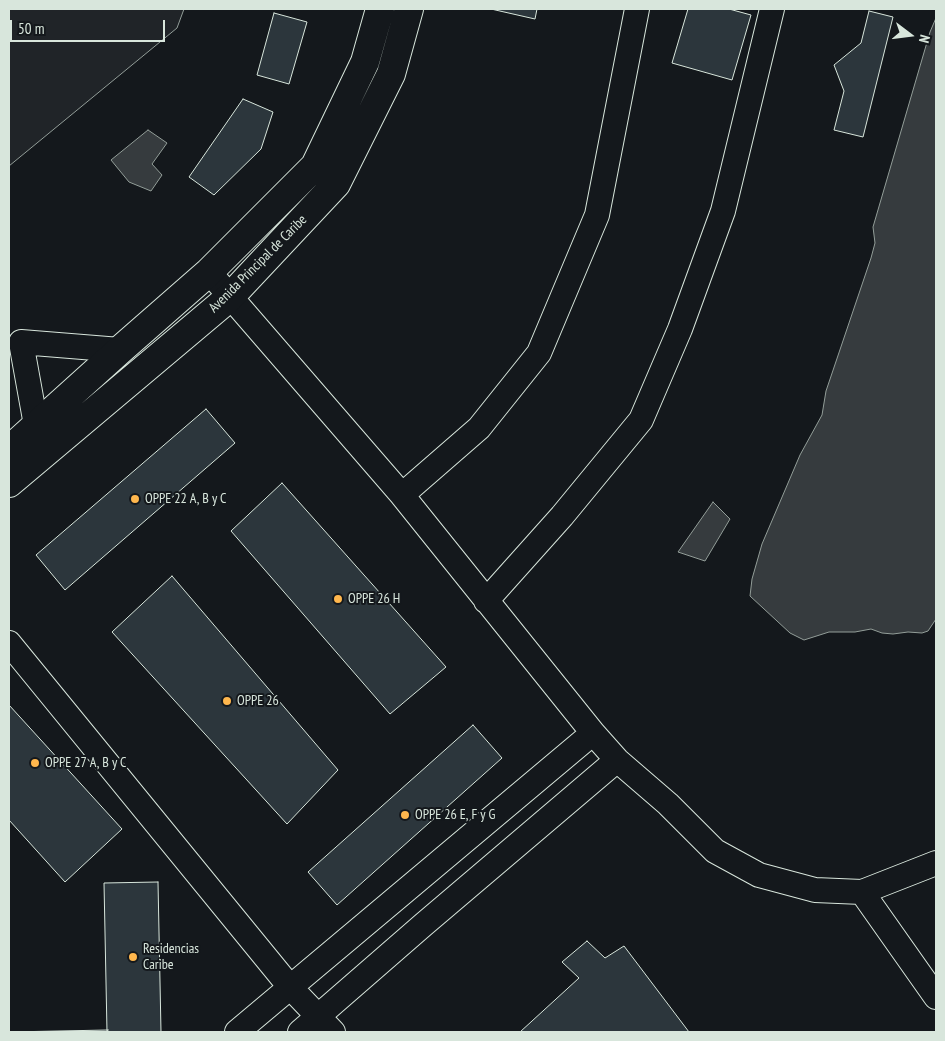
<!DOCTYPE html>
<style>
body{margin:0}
#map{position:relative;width:945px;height:1041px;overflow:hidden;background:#14181c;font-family:"PT Sans Narrow",sans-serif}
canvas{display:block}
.frame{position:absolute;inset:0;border:10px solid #d8e6dc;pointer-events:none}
.north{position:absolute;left:885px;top:10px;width:50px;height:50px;-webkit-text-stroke:4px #14181c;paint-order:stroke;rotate:105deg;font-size:14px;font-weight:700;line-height:20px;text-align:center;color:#d8e6dc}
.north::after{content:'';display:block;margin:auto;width:18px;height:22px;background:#d8e6dc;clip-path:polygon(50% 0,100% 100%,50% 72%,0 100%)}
.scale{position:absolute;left:10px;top:20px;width:155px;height:22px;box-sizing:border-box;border:2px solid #d8e6dc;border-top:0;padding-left:6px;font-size:15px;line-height:18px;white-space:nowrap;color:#d8e6dc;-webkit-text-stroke:4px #14181c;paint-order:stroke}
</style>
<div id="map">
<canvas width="945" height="1041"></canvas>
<div class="frame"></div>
<div class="north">N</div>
<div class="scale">50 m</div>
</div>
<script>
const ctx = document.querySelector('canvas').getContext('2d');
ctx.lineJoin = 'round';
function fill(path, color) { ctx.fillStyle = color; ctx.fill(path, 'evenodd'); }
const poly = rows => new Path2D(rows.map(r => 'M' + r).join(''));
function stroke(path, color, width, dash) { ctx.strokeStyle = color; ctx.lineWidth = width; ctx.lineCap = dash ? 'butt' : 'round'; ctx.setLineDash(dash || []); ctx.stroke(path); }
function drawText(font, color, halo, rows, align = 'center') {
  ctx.font = font + ' "PT Sans Narrow",sans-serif'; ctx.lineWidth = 4; ctx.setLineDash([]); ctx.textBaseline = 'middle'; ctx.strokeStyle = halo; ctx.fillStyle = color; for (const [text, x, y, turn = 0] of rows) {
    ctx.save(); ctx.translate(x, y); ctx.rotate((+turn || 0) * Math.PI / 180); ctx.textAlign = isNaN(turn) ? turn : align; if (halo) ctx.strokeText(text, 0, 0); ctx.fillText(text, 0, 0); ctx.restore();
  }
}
const green = poly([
 [9,9,184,9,177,28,9,166,9,9]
]);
fill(green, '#202428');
stroke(green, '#939e99', 1);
const water = poly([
 [936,18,936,619,928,631,922,633,908,632,893,634,882,633,871,629,855,632,829,632,804,640,790,633,750,596,752,579,762,544,800,455,822,415,826,391,871,258,875,243,873,227,930,32,936,18],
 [148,130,167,143,152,164,162,175,151,191,129,182,111,160,148,130],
 [713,502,730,519,705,561,678,552,713,502]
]);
fill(water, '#363b3e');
stroke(water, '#939e99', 1);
const building = poly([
 [491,9,537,9,535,19,491,9],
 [688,9,729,9,751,15,732,80,672,63,688,9],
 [869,11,893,17,863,137,834,130,844,91,834,65,861,43,869,11],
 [274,13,307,22,289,84,257,75,274,13],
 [243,99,273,112,261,149,214,195,189,177,243,99],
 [206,409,235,443,65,590,36,555,206,409],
 [282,483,446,667,390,714,231,531,282,483],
 [172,576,338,770,287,824,112,632,172,576],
 [9,705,122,829,65,882,9,820,9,705],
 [473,725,502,758,337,905,308,872,473,725],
 [158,882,161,1032,107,1032,104,883,158,882],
 [587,941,605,958,624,946,689,1032,520,1032,579,978,562,962,587,941],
 [108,1030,107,1032,9,1032,108,1030]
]);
fill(building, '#2c363c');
stroke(building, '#d8e6dc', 1);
const minor = poly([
 [209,272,402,495,593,733,617,760,668,804,715,851,759,875,815,890,862,892,936,863],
 [36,425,21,342,120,350],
 [402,495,479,428,539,353,597,215,637,9],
 [486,601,562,516,641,420,680,329,723,211,772,9],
 [9,643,290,987,333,1032],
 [862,892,936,997],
 [237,1032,593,733],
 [300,1032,423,925,617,760]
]);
const major = poly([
 [9,450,120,350,209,272,315,166,365,62,380,9],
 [9,483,230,297,336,184,391,74,409,9]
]);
stroke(minor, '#d8e6dc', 26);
stroke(major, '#d8e6dc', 30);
stroke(minor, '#14181c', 24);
stroke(major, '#14181c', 28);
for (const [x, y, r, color] of [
 [135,499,5,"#ffb74d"],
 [338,599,5,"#ffb74d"],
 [227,701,5,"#ffb74d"],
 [35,763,5,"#ffb74d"],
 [405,815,5,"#ffb74d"],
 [133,957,5,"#ffb74d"]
]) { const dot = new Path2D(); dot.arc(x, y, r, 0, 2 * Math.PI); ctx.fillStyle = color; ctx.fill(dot); stroke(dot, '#14181c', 2); }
drawText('14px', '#d8e6dc', '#14181c', [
 ["Avenida Principal de Caribe",258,264,-45]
]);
drawText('14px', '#d8e6dc', '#14181c', [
 ["OPPE 22 A, B y C",145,499],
 ["OPPE 26 H",348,599],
 ["OPPE 26",237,701],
 ["OPPE 27 A, B y C",45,763],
 ["OPPE 26 E, F y G",415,815],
 ["Residencias",143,949],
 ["Caribe",143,965]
], 'left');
</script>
